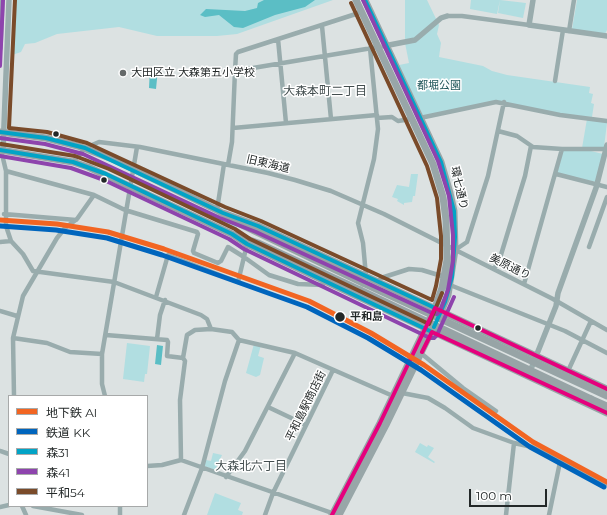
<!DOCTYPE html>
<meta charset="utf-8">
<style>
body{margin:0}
#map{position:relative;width:607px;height:515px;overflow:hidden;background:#dce2e2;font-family:Montserrat,"Noto Sans JP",sans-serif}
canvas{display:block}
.legend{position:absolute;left:8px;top:395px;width:140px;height:112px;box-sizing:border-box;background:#fff;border:1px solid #a7a9a9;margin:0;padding:5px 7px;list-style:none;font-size:12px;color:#232828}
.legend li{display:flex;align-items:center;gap:8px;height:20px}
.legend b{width:20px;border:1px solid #a7a9a9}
.scale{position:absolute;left:469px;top:489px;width:78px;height:18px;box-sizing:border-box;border:2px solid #232828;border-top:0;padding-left:5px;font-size:12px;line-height:14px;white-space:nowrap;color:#232828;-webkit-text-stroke:3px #fff;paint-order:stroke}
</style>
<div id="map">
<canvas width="607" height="515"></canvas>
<ul class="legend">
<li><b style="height:5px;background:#f26522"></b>地下鉄 Al</li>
<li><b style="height:5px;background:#0065bd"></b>鉄道 KK</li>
<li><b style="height:5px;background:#02a3c6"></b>森31</li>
<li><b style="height:5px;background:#8e44ad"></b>森41</li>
<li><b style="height:5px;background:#7a4b2a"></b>平和54</li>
</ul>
<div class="scale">100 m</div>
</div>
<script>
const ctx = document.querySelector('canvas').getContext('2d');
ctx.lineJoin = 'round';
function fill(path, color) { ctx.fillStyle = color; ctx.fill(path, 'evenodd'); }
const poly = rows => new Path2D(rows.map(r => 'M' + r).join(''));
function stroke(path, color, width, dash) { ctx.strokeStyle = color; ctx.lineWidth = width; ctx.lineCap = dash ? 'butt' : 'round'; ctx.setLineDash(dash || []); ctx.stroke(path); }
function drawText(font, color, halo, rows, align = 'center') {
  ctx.font = font + ' Montserrat,"Noto Sans JP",sans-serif'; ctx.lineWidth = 3; ctx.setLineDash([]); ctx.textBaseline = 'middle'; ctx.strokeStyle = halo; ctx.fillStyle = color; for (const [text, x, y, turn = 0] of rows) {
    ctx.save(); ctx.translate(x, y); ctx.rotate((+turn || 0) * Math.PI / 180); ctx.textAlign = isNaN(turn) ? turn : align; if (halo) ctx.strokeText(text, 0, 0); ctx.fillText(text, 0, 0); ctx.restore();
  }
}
fill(poly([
 [14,0,333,0,237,34,217,36,157,36,119,27,57,34,35,43,25,44,21,52,12,55],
 [405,0,427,0,439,25,437,34,441,43,439,57,483,66,492,71,507,75,590,87,589,93,593,94,591,103,594,104,592,117,559,114,504,102,423,116,399,65,409,63,405,43],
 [471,0,500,0,497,14,470,9],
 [500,0,526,3,523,18,498,13],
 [577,0,607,0,607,30,605,34,572,29],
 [587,119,607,123,604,147,582,148],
 [563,151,591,151,603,154,596,182,557,173],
 [411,174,418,174,415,196,413,196,412,202,404,203,404,205,397,201,398,199,392,197,397,185,409,187],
 [146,183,237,226,236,228,145,186],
 [127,343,150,346,147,374,145,374,144,382,123,379],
 [254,344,261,345,258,356,264,358,260,375,256,377,246,373],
 [420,443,427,447,428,445,434,448,428,457,435,462,434,463,415,452],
 [213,453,222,455,215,470,204,466,206,460,211,461],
 [215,493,241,503,238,510,243,512,242,515,207,515]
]), '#b1dee1');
fill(poly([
 [264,0,315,0,305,7,275,15,243,28,234,27,219,15,205,17,200,15,206,9,245,11,257,8,258,3],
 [150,68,158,69,156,89,149,88],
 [157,345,163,346,161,365,155,364]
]), '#5bbec5');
stroke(poly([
 [447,16,462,16,529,25],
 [322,26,331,119],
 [569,31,574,0],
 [278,39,286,123],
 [235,71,236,54,238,52,362,12],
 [555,81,563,30],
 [377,118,392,117,398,121,411,119],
 [420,118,496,102,560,115,607,121],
 [233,128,377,115],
 [498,131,517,136,533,147,562,149],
 [1,150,6,171,6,226,11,241,23,254,33,271,114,282,201,315,207,319,211,329],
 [73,162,85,148,99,142,140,147,268,173,295,180,331,191,384,214,553,299,607,330],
 [228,165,232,142,235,71,378,47],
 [6,171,94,195],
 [556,174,607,187],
 [217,210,224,164],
 [4,214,76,220],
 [0,242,11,241],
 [589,247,607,197],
 [455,250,467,242,488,176,504,102],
 [494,269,500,258,525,176,531,146],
 [366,276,363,243,358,223,374,159,378,129,370,48],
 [378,282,381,278,409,269,422,270,445,277],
 [524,284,562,149,607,149],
 [450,285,565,331,607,353],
 [156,297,168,255,238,282,244,257,269,275,298,284,323,285,325,281],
 [0,311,17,316],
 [106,335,167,340,168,342,167,356,183,358],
 [13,338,47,343,70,352,102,354],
 [157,339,160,315,165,300],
 [422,354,463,388,496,411],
 [568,371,591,321],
 [402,393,428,398,445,408,473,428,514,443,532,447,607,484],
 [14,396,13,338,23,296,57,238,65,228,77,219,94,195,125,210,197,232,198,234,193,251,194,253,218,263,221,261,228,247,244,257,247,244],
 [105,396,102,384,102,354,137,147],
 [268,407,306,425],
 [0,451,9,454],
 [181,460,180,400,185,361,183,358,187,335,195,330,211,329,232,332,239,340,295,353,393,396],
 [147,466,162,465,181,460,335,514],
 [226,477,245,451,295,353],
 [22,506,26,515],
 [33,506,82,515],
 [120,506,120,515],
 [0,507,9,505],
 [184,515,202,468,225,381,239,340],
 [265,515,273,493,333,370],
 [506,515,514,443],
 [549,515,560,462]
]), '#99acad', 4.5);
stroke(poly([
 [533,0,529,25,607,36],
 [384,46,415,40,441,18,447,16],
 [0,48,2,0],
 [3,150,9,0],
 [529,374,556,306,558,293,596,188,607,145]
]), '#99acad', 5.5);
stroke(poly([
 [365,0,441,162,450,193,454,211,455,250,448,295,439,317],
 [332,515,380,423,435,308,442,288,447,260,446,220,443,197,433,164,356,0],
 [339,515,386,425,434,326]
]), '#98a6a8', 7);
stroke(poly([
 [0,132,46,138,78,146,115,160,217,210,240,224,363,283],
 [0,150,73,162,88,167,232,234,258,243,360,290],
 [223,213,258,226,607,389],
 [232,234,247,244,325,281,607,413],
 [591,399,607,406]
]), '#97a4a6', 7);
stroke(poly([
 [363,283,607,396],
 [360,290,591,399]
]), '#97a4a6', 7);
stroke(poly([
 [365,0,441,162,454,211,455,237,452,277,445,302,434,327],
 [0,132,46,138,85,148,223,213,258,226,435,308],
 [0,150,73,162,106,174,232,234,247,244,432,332]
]), '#02a3c6', 4);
stroke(poly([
 [0,66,3,0],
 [0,138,45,144,83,154,220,218,256,232,432,313,437,314,440,311,448,290,453,261,453,235,449,196,438,161,363,0],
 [0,156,71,168,104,180,229,239,244,249,430,338,434,338,437,335,454,297]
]), '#8e44ad', 4);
stroke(poly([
 [15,0,9,128,47,132,87,143,225,207,261,221,432,300,436,286,441,259,441,236,437,198,427,166,351,3],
 [1,144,75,156,109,169,235,229,250,239,429,324,442,293]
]), '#7a4b2a', 4);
stroke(poly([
 [422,352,432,332,607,413],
 [332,515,380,423,435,308,607,389]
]), '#e5007d', 4);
stroke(poly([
 [0,226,56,230,107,238,162,255,307,307,368,338,421,370,530,447,604,487]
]), '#0065bd', 5);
stroke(poly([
 [0,220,57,224,108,232,164,249,309,301,371,333,424,365,533,442,607,482]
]), '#f26522', 5);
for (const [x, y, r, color] of [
 [123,73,4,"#646969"],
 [56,134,3.5,"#232828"],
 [104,180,3.5,"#232828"],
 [340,317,5.5,"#232828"],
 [478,328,3.5,"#232828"]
]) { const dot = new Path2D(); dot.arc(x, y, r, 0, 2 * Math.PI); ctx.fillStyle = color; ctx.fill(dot); stroke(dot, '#fff', 1.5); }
drawText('11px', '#232828', '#fff', [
 ["大田区立 大森第五小学校",131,73]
], 'left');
drawText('11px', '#20565a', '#fff', [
 ["都堀公園",439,86]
]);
drawText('11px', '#232828', '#fff', [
 ["旧東海道",268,164,13],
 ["環七通り",459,188,77],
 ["美原通り",510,267,26],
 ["平和島駅商店街",306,406,-64]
]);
drawText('bold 11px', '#232828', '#fff', [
 ["平和島",350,317]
], 'left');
drawText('12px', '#424d4e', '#fff', [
 ["大森本町二丁目",325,91],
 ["大森北六丁目",251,466]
]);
</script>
